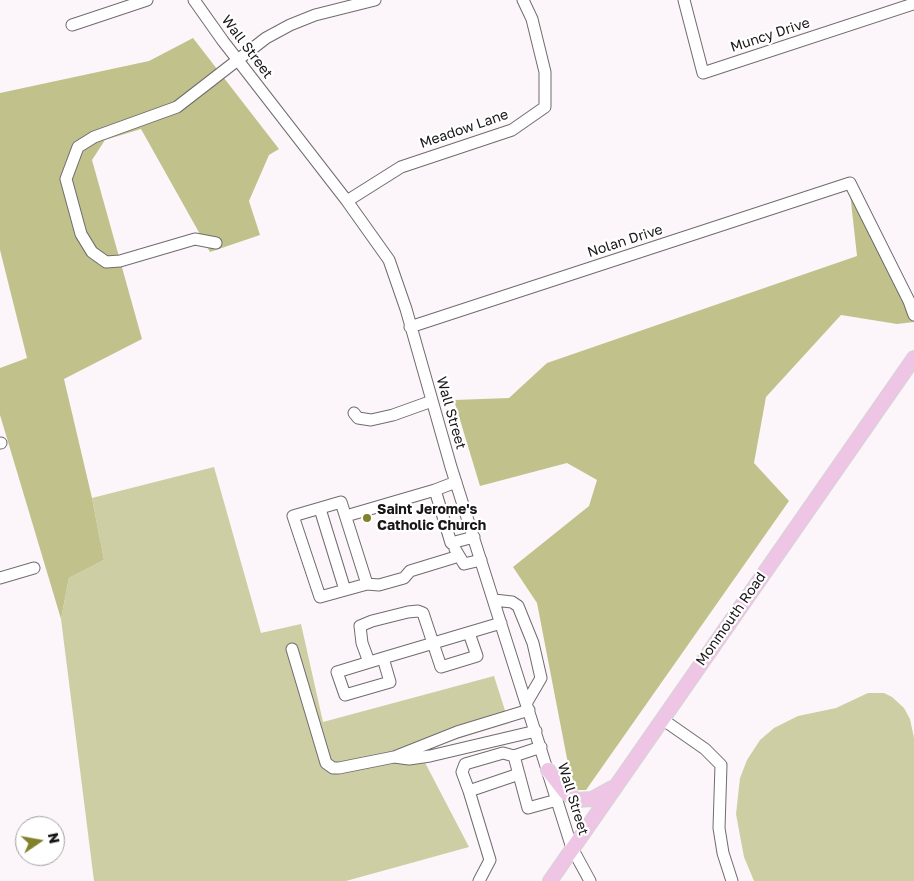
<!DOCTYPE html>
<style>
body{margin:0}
#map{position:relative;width:914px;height:881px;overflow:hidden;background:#fcf6fa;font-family:"Golos Text",sans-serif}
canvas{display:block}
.north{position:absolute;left:15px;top:816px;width:50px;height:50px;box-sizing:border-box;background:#fff;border:1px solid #a3a2a2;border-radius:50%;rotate:78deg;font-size:14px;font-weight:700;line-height:20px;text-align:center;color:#181617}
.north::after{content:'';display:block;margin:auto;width:18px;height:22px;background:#82822b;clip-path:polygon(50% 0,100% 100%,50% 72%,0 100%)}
</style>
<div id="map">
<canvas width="914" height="881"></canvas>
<div class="north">N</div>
</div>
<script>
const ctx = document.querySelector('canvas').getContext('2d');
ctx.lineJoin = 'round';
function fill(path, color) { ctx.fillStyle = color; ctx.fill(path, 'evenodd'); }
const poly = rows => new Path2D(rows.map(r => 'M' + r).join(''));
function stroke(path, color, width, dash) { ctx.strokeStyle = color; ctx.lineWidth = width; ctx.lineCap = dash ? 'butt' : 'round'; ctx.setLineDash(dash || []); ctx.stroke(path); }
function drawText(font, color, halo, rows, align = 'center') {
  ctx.font = font + ' "Golos Text",sans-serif'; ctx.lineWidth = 4.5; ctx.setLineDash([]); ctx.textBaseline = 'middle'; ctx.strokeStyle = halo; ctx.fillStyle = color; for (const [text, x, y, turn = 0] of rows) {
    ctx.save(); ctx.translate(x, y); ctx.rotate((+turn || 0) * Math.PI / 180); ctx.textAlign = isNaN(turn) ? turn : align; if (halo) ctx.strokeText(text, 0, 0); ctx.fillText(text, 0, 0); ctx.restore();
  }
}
fill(poly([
 [214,467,261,633,301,624,323,722,494,676,509,723,419,751,469,847,346,881,94,881,61,619,69,578,104,560,92,498],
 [868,693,884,693,892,697,904,708,910,719,914,738,914,881,754,881,744,857,736,814,740,778,747,760,760,740,774,728,798,716,836,708]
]), '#cdcea3');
fill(poly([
 [193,38,279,149,269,155,249,201,260,235,210,252,141,129,105,140,92,160,142,339,64,379,92,498,104,560,69,578,61,619,0,415,0,368,27,358,0,250,0,93,149,61],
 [849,184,914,312,914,322,897,324,841,315,766,397,754,463,789,501,586,790,577,790,569,769,537,603,513,567,589,506,597,480,567,463,480,486,454,400,509,398,547,363,857,256]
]), '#c1c28b');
const minor = poly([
 [194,0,223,41,347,201,389,260,406,309,451,467,572,848,590,881],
 [684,0,703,73],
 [72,25,147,0],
 [703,73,913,4],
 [347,201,401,167,512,130,545,107,545,72,532,19,523,0],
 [216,243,195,239,120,261,106,262,92,252,81,234,66,179,78,147,94,137,177,107,266,38,290,25,315,15,375,0],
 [410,327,850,183,909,301,914,315],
 [354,413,358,418,371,420,393,415,432,401],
 [0,443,1,443],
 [456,482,435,490,451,543,474,537],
 [320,509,345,590],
 [346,516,435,490],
 [455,549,464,564,481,560],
 [0,578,34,568],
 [367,584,341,502,293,516,320,597,367,584,379,585,404,578,410,571,459,556],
 [494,600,512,602,518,606,533,643,541,678,527,702],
 [292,649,326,763,333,768,339,768,394,757],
 [383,658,390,682,345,695,337,672,383,658,501,623],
 [369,662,362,643,360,626,372,621,408,612,418,611,423,613,441,667,477,656,469,633],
 [529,710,457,732,394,757,409,759,430,756,536,731],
 [662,719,705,749,721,765,719,828,723,853,732,881],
 [541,747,514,756,528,808,557,800],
 [469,791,462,772,465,764,503,753,514,756],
 [479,881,490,860,469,791,519,774]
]);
const major = poly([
 [548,770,566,793,577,800,592,799,612,788],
 [550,881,914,358]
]);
stroke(minor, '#706b6f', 13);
stroke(major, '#d5d5d5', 16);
stroke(minor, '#fff', 11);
stroke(major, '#eec5e5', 14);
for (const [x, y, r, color] of [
 [367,518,5,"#82822b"]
]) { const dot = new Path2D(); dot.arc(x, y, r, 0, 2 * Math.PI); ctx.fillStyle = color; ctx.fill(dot); stroke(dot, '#fff', 2); }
drawText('14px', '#181617', '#fff', [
 ["Muncy Drive",770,35,-18],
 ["Wall Street",247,47,53],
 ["Meadow Lane",464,129,-19],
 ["Nolan Drive",625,241,-18],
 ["Wall Street",451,413,74],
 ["Monmouth Road",731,619,-55],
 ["Wall Street",573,799,73]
]);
drawText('bold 14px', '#181617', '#fff', [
 ["Saint Jerome's",377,510],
 ["Catholic Church",377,526]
], 'left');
</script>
